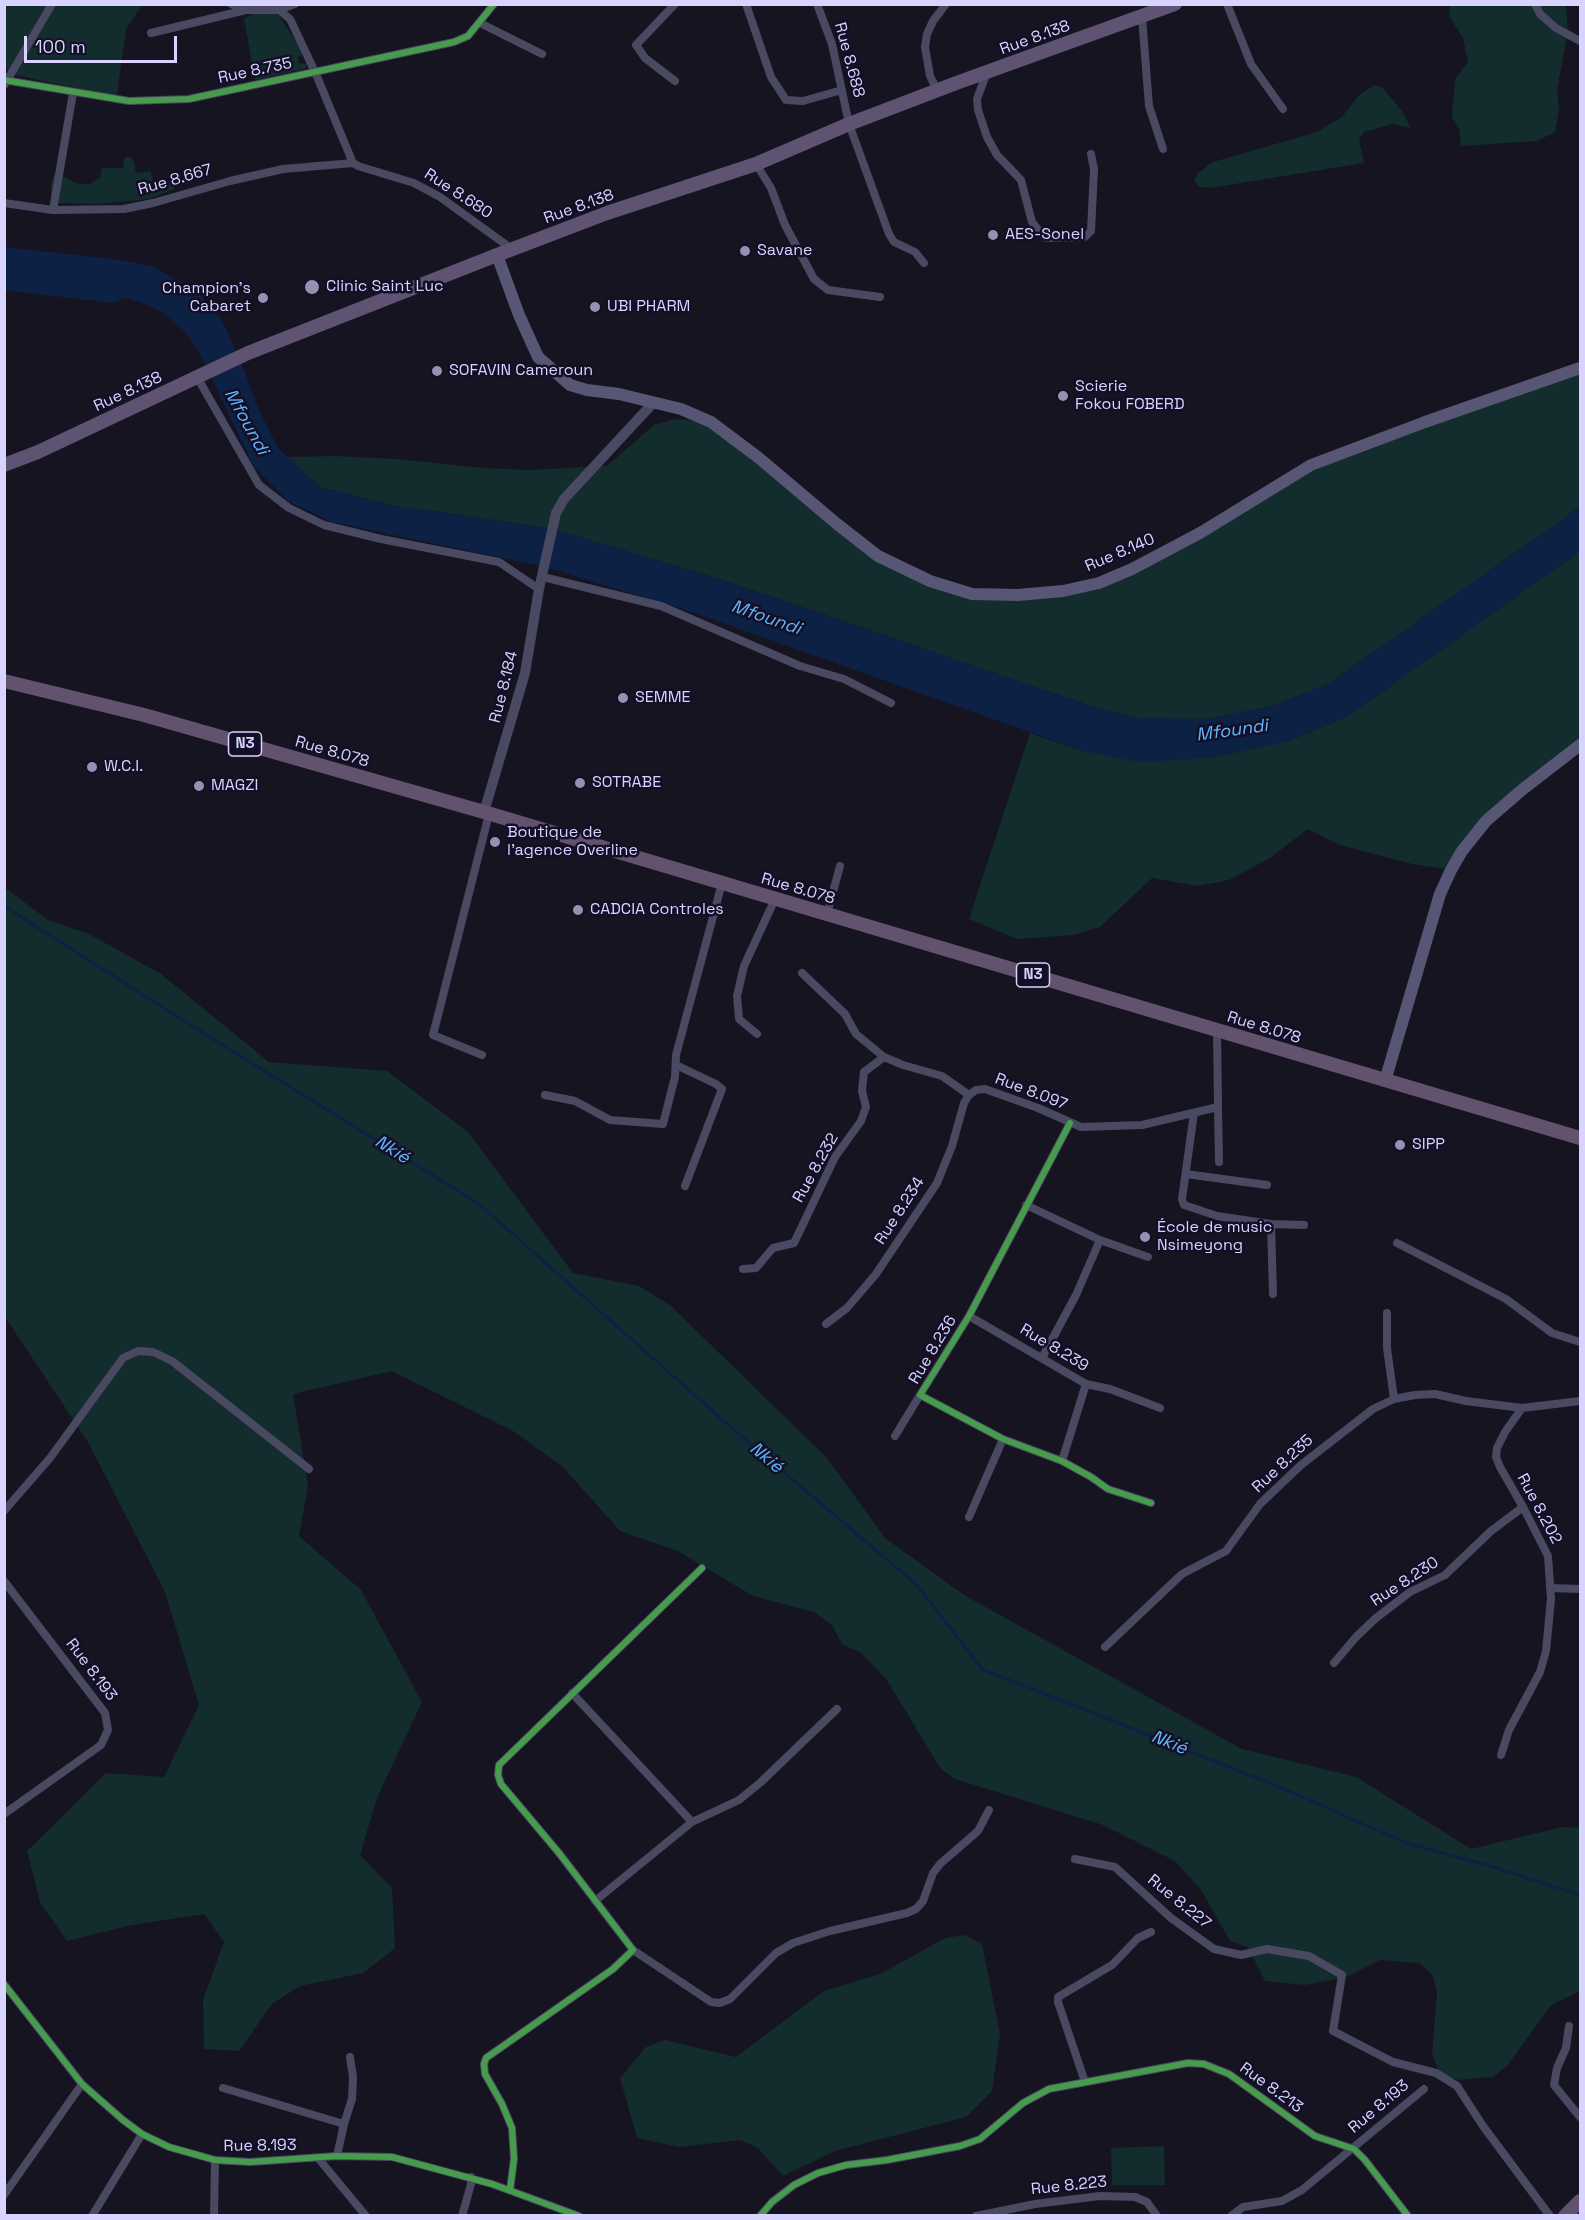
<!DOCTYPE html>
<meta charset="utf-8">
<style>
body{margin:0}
#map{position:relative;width:1585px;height:2220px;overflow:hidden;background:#161421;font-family:"Space Grotesk",sans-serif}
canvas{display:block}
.frame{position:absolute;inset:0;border:6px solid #d9d4ff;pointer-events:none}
.scale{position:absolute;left:24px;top:36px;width:153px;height:27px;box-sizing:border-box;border:3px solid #d9d4ff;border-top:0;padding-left:8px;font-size:18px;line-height:21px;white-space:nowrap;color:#d9d4ff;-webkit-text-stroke:4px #130f26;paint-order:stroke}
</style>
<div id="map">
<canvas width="1585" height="2220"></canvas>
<div class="frame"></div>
<div class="scale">100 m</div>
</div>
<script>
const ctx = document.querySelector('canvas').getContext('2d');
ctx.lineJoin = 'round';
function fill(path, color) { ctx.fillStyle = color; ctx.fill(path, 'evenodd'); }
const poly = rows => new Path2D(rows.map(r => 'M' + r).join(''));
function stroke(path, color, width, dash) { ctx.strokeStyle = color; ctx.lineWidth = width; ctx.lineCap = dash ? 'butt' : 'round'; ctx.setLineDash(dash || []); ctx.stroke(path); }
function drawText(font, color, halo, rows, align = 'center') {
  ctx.font = font + ' "Space Grotesk",sans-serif'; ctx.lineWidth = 5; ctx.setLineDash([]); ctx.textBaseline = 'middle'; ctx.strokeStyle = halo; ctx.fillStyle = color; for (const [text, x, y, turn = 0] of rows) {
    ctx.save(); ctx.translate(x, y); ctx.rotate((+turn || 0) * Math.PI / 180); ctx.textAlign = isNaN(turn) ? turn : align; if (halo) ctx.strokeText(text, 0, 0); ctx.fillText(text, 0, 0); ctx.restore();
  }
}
fill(poly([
 [1560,4,1566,7,1568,30,1557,90,1559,110,1555,132,1537,141,1461,146,1459,129,1452,117,1455,79,1468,62,1463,38,1449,16,1450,5],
 [4,5,142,5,126,29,117,94,114,96,16,75,5,69],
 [255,13,277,14,279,16,302,51,303,54,298,57,299,63,307,64,307,66,304,69,255,80,244,18],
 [1374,85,1383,88,1402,111,1411,128,1392,124,1364,132,1359,140,1364,163,1210,188,1200,187,1194,181,1198,173,1213,162,1317,132,1342,117,1359,95],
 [128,156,133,159,136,173,150,171,155,186,172,182,174,189,150,199,96,204,56,203,51,199,51,184,54,174,57,173,78,184,89,184,100,178,102,168,123,168,124,159],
 [1580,368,1580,507,1328,684,1273,706,1208,719,1138,718,1091,706,723,580,552,529,435,511,408,509,320,487,287,457,335,456,396,459,484,468,530,470,607,466,654,425,676,419,711,422,878,556,972,594,1099,583,1311,465],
 [1580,551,1580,745,1486,821,1451,870,1412,864,1340,845,1308,829,1270,858,1229,880,1197,886,1152,878,1100,927,1073,935,1017,939,969,919,1030,733,1083,751,1285,742,1347,717],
 [4,887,48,920,89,934,161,974,269,1062,387,1071,468,1132,573,1273,639,1286,671,1306,827,1458,885,1538,964,1595,1242,1749,1356,1777,1471,1849,1562,1827,1580,1828,1580,1991,1551,2005,1507,2066,1493,2077,1457,2080,1439,2072,1432,2054,1437,1994,1433,1975,1419,1963,1380,1960,1346,1977,1305,1985,1265,1981,1248,1947,1230,1941,1201,1890,1175,1861,1103,1825,955,1779,940,1768,887,1680,861,1653,842,1644,832,1625,814,1612,753,1596,678,1551,620,1531,563,1467,513,1431,392,1371,293,1394,308,1486,299,1536,361,1590,422,1702,377,1798,360,1855,392,1888,395,1948,363,1973,300,1986,272,2004,239,2051,204,2049,203,2000,224,1942,204,1914,132,1925,67,1941,40,1902,27,1851,106,1773,164,1777,199,1705,165,1592,88,1442,5,1317],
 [964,1935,982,1944,1000,2034,992,2091,966,2117,835,2151,783,2176,758,2148,740,2140,679,2147,637,2138,620,2078,646,2047,665,2040,736,2057,824,1991,880,1974,945,1938],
 [1164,2146,1165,2185,1112,2185,1111,2148]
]), '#132c2d');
fill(poly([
 [5,247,121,260,155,267,200,294,222,321,239,357,259,410,278,448,320,487,408,509,435,511,552,529,723,580,1091,706,1138,718,1208,719,1273,706,1328,684,1580,507,1580,551,1347,717,1285,742,1212,758,1139,762,1083,751,686,610,545,567,332,522,288,501,254,467,200,354,185,332,163,313,146,304,126,298,112,303,5,290]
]), '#0d2144');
stroke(poly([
 [4,906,192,1026,479,1204,734,1430,917,1585,982,1669,1287,1790,1406,1843,1497,1868,1580,1895]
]), '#0d2144', 3);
stroke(poly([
 [231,4,247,10,279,10,290,19,315,72,353,163,358,166,414,183,440,197,512,249],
 [746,4,771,77,786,100,803,101,842,90],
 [817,4,832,44,849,124,889,234,894,242,915,252,924,263],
 [1227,4,1251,64,1283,109],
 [1535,4,1540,14,1556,28,1580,41],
 [279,10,295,4],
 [1142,17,1149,106,1163,149],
 [480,23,542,54],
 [151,33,246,10],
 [987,72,977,99,978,110,987,137,997,155,1021,180,1032,222,1045,238,1085,237,1091,231,1094,169,1091,154],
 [4,80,129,101,189,99,454,42,468,36,494,4],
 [675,81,645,58,636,45,675,4],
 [5,84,52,4],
 [937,90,930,76,925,47,927,34,933,21,946,4],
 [756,164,771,188,785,225,814,279,828,290,880,297],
 [4,203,53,210,124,209,153,203,230,181,283,169,353,163],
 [53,210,73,93],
 [197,377,259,485,289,508,324,525,381,539,499,562,539,589],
 [543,577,661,606,800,666,844,679,891,703],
 [827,914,840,866],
 [802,973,845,1014,856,1034,884,1057,903,1065,942,1076,969,1095,976,1090,985,1089,1038,1108,1081,1127,1142,1125,1218,1107,1217,1031],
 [757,1034,739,1019,737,996,744,966,775,899],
 [482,1055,433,1035,489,814],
 [676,1065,716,1084,722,1089,685,1186],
 [545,1095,575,1101,610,1120,663,1124,675,1077,676,1055,722,883],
 [1218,1107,1219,1162],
 [1194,1113,1182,1199,1184,1205,1217,1216,1271,1224,1304,1225],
 [1070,1123,969,1316,920,1395,1003,1439,1062,1461,1091,1477,1108,1489,1151,1503],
 [1186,1174,1267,1185],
 [1026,1205,1100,1240,1148,1257],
 [1271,1224,1273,1294],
 [1397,1243,1506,1299,1552,1333,1580,1342],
 [743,1269,756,1268,773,1248,794,1243,835,1157,861,1121,866,1107,862,1091,864,1072,884,1057],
 [1387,1313,1387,1348,1394,1399],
 [969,1316,1086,1384,1062,1461],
 [826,1324,847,1308,876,1274,937,1183,952,1146,964,1103,969,1095],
 [1042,1358,1076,1295,1100,1240],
 [1086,1384,1110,1389,1160,1408],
 [895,1436,920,1395],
 [4,1511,50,1458,123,1358,138,1351,153,1352,172,1361,309,1469],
 [969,1517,1003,1439],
 [4,1581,105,1713,108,1730,101,1745,4,1814],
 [1550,1588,1580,1589],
 [1105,1647,1182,1574,1226,1551,1260,1504,1301,1465,1373,1409,1394,1399,1415,1395,1435,1394,1466,1401,1522,1408],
 [1334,1663,1356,1637,1376,1618,1410,1592,1445,1575,1491,1531,1523,1507],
 [572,1693,692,1822],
 [1501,1755,1509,1730,1540,1672,1546,1651,1551,1599,1548,1556,1523,1507,1500,1467,1496,1457,1497,1448,1505,1432,1522,1408,1580,1401],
 [1075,1859,1115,1867,1171,1918,1214,1949,1241,1955,1267,1949,1309,1956,1342,1975,1333,2031,1393,2062,1436,2073,1457,2086,1483,2126,1550,2216],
 [595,1901,692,1822,739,1800,761,1782,837,1709],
 [633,1950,711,2002,720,2003,730,1999,776,1953,793,1943,830,1931,907,1913,916,1909,923,1901,933,1873,940,1864,978,1831,989,1810],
 [4,1984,82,2084,123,2120,142,2134,169,2147,215,2160,250,2162,337,2156,392,2157,492,2184,579,2216],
 [1569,2026,1566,2048,1557,2068,1554,2085,1580,2117],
 [1085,2082,1058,2002,1058,1997,1112,1965,1138,1938,1151,1932],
 [223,2088,344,2124],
 [337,2156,344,2124,352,2099,353,2077,350,2057],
 [318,2158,366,2216],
 [510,2190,514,2159,512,2128,502,2104,485,2074,484,2064,486,2058,613,1969,633,1950,559,1853,501,1784,498,1775,499,1765,702,1568],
 [4,2195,82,2084],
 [92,2216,142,2134],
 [214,2216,215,2160],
 [462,2216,471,2184,471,2177],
 [760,2216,772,2202,794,2185,818,2173,846,2165,887,2160,960,2146,980,2139,1023,2103,1049,2089,1188,2063,1204,2064,1229,2074,1315,2136,1354,2149,1365,2160,1408,2216],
 [976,2216,1035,2204,1100,2196,1135,2197,1147,2202,1157,2216],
 [1231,2216,1243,2207,1282,2201,1302,2190,1424,2089]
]), '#4a4962', 8);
stroke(poly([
 [484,812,525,673,539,589,556,513,564,499,654,402]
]), '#4a4962', 10);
stroke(poly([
 [497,255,519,315,538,357,570,385,587,390,619,394,681,409,711,422,759,458,837,524,878,556,930,581,972,594,1018,595,1063,591,1099,583,1132,569,1200,533,1311,465,1425,422,1580,368],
 [1385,1081,1440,894,1451,870,1462,851,1486,821,1523,789,1580,745]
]), '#575674', 12);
stroke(poly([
 [4,465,38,452,248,353,497,255,607,213,756,164,849,124,959,82,1175,4]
]), '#5e5373', 14);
stroke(poly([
 [4,681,144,715,484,812,1580,1138],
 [1565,2216,1580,2201]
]), '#62526e', 14);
stroke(poly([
 [4,80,129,101,189,99,454,42,468,36,494,4],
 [1070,1123,969,1316,920,1395,1003,1439,1062,1461,1091,1477,1108,1489,1151,1503],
 [4,1984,82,2084,123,2120,142,2134,169,2147,215,2160,250,2162,337,2156,392,2157,492,2184,579,2216],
 [510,2190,514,2159,512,2128,502,2104,485,2074,484,2064,486,2058,613,1969,633,1950,559,1853,501,1784,498,1775,499,1765,702,1568],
 [760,2216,772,2202,794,2185,818,2173,846,2165,887,2160,960,2146,980,2139,1023,2103,1049,2089,1188,2063,1204,2064,1229,2074,1315,2136,1354,2149,1365,2160,1408,2216]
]), '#469c4c', 6);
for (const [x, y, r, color] of [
 [993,235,6,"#9591b1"],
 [745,251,6,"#9591b1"],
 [312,287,8,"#9591b1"],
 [263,298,6,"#9591b1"],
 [595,307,6,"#9591b1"],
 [437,371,6,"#9591b1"],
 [1063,396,6,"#9591b1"],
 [623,698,6,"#9591b1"],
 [92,767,6,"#9591b1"],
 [580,783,6,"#9591b1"],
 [199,786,6,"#9591b1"],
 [495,842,6,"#9591b1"],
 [578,910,6,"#9591b1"],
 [1400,1145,6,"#9591b1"],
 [1145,1237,6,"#9591b1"]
]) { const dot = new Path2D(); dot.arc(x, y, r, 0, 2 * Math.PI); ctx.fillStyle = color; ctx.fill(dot); stroke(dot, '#130f26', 2); }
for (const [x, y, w] of [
 [245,744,33],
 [1033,975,33]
]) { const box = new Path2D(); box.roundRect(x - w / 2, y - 12, w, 24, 4.5); ctx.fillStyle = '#130f26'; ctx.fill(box); stroke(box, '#d9d4ff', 1.5); }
drawText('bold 15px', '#d9d4ff', null, [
 ["N3",245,744],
 ["N3",1033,975]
]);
drawText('16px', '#d9d4ff', '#130f26', [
 ["Rue 8.138",1035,38,-20],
 ["Rue 8.688",849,60,75],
 ["Rue 8.735",255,71,-12],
 ["Rue 8.667",175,180,-16],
 ["Rue 8.680",458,194,33],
 ["Rue 8.138",579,207,-20],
 ["Rue 8.138",128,392,-25],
 ["Rue 8.140",1120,553,-23],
 ["Rue 8.184",504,687,-76],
 ["Rue 8.078",332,752,16],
 ["Rue 8.078",798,889,16],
 ["Rue 8.078",1264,1028,17],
 ["Rue 8.097",1031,1092,21],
 ["Rue 8.232",816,1168,-61],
 ["Rue 8.234",900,1211,-57],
 ["Rue 8.239",1054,1348,31],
 ["Rue 8.236",933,1350,-59],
 ["Rue 8.235",1283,1464,-43],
 ["Rue 8.202",1539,1509,62],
 ["Rue 8.230",1405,1582,-33],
 ["Rue 8.193",91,1670,53],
 ["Rue 8.227",1179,1902,39],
 ["Rue 8.213",1271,2088,36],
 ["Rue 8.193",1379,2107,-40],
 ["Rue 8.193",260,2146,-1],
 ["Rue 8.223",1069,2186,-6]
]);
drawText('16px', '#d9d4ff', '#130f26', [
 ["AES-Sonel",1005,235],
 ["Savane",757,251],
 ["Clinic Saint Luc",326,287],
 ["Champion's",251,289,"right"],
 ["Cabaret",251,307,"right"],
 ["UBI PHARM",607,307],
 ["SOFAVIN Cameroun",449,371],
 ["Scierie",1075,387],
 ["Fokou FOBERD",1075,405],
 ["SEMME",635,698],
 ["W.C.I.",104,767],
 ["SOTRABE",592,783],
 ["MAGZI",211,786],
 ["Boutique de",507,833],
 ["l'agence Overline",507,851],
 ["CADCIA Controles",590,910],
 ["SIPP",1412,1145],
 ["École de music",1157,1228],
 ["Nsimeyong",1157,1246]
], 'left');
drawText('italic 18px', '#62b6ff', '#130f26', [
 ["Mfoundi",246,422,61],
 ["Mfoundi",766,618,19],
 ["Mfoundi",1232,731,-8],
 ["Nkié",392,1150,32],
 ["Nkié",766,1458,40],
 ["Nkié",1169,1743,22]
]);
</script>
